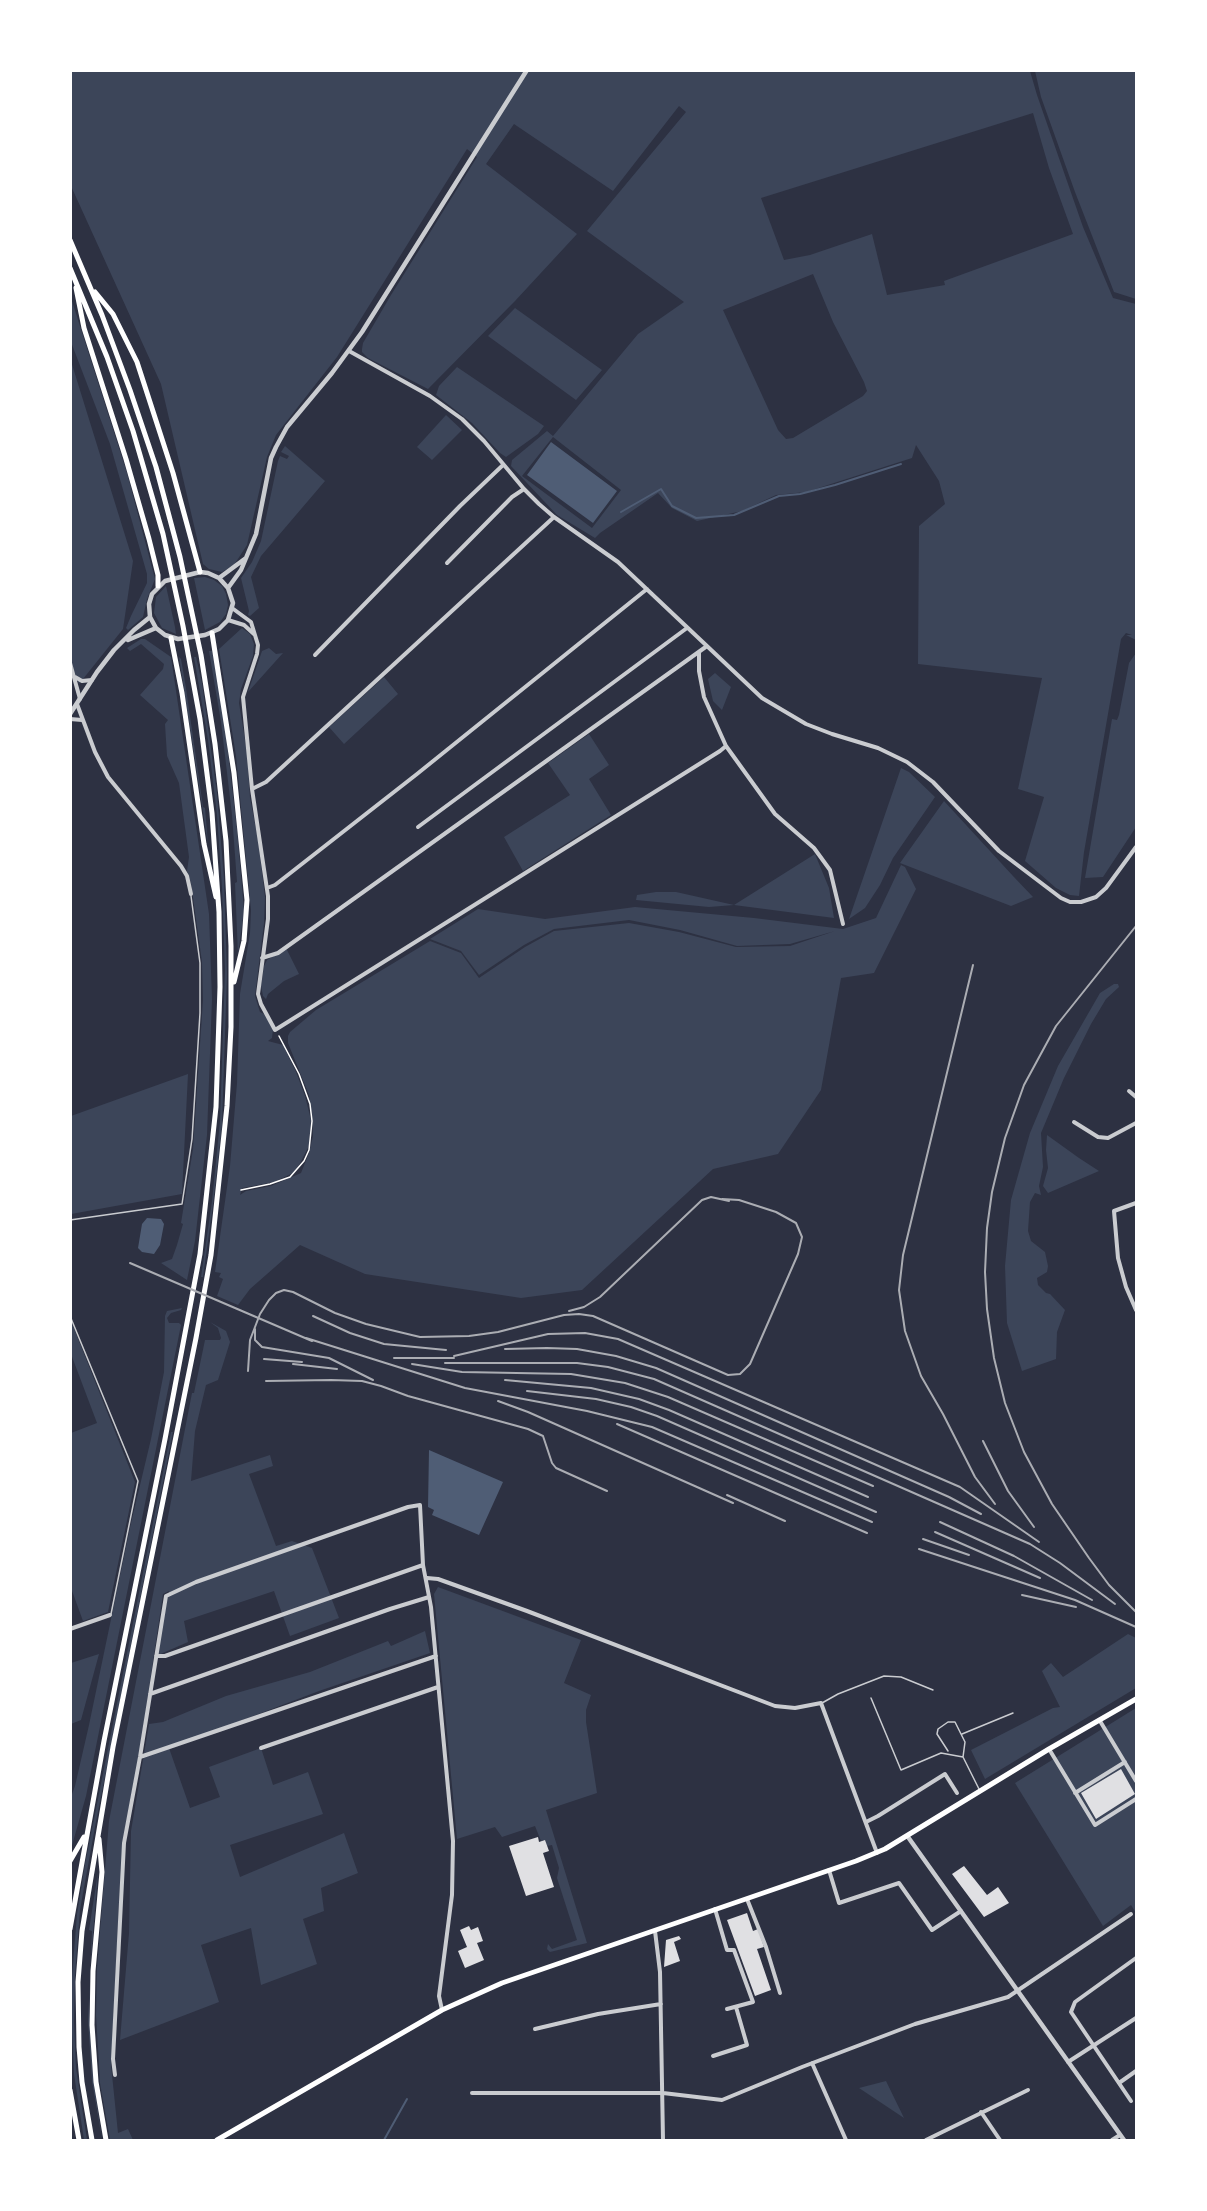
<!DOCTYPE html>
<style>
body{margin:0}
#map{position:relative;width:1207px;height:2211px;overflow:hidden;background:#2d3142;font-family:Mulish,sans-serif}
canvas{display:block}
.frame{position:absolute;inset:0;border:72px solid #fff;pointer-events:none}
</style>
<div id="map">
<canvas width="1207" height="2211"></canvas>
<div class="frame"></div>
</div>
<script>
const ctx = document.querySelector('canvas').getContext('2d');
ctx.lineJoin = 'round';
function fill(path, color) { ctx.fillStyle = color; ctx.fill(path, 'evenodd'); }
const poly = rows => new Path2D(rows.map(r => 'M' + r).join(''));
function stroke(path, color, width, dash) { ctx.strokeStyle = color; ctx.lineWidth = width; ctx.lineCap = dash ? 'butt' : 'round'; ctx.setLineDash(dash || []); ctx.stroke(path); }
fill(poly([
 [71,71,1030,71,1037,95,1083,227,1113,298,1136,304,1136,640,1126,635,1132,635,1126,633,1121,639,1084,852,1079,896,1070,895,1056,888,1025,861,1044,797,1018,789,1042,678,918,664,919,526,945,504,939,481,916,445,912,458,806,492,776,495,742,511,697,521,672,508,658,493,600,533,595,538,557,515,511,466,512,460,547,431,553,436,638,334,684,302,587,231,686,112,679,106,613,191,514,124,486,164,577,234,515,301,428,389,368,358,362,352,362,349,363,343,391,295,477,157,467,149,337,357,276,435,267,457,247,545,234,565,222,572,209,569,203,564,161,384,71,186],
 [1033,113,1049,168,1073,234,944,281,945,285,887,295,872,234,810,255,784,260,761,198],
 [813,274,833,322,864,382,867,391,863,396,793,438,786,439,778,430,723,310],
 [553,437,621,490,592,528,522,476],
 [1035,71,1136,71,1136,299,1114,292,1075,192,1041,97],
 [71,298,127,473,155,579,147,599,143,617,128,630,126,628,131,616,147,583,147,574,110,444,71,342],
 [515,308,602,370,576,400,488,336],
 [70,358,133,561,123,629,79,684,70,661],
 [457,367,544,426,538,434,506,457,500,453,472,423,436,395,439,386],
 [446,415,462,430,432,460,417,447],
 [285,446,325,481,261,556,251,577,259,608,250,616,248,615,249,611,241,578,252,562,261,541,278,461,280,456,287,459,289,456,281,452],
 [205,577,214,580,222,586,226,594,228,605,226,614,220,622,205,630,194,578],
 [166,586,175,627,176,634,162,628,154,613,156,597],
 [242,628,250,634,254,644,253,656,241,689,239,703,247,752,250,798,258,839,265,897,264,923,255,996,260,1012,264,1014,273,1029,272,1038,268,1041,283,1045,296,1072,305,1096,311,1120,309,1146,299,1165,293,1173,274,1182,242,1188,240,1195,246,1191,271,1186,301,1173,309,1153,313,1136,312,1116,309,1095,288,1043,288,1036,290,1032,316,1010,430,941,461,953,479,978,525,947,554,931,629,923,679,932,736,947,790,946,835,931,790,944,737,946,680,930,629,920,554,929,524,945,479,975,461,951,430,939,478,909,545,919,635,907,754,918,843,929,876,918,901,865,905,867,916,889,874,973,841,978,821,1090,778,1154,713,1169,582,1290,521,1298,365,1274,300,1245,250,1289,238,1305,217,1296,223,1279,219,1277,221,1273,215,1272,230,1166,237,1083,240,994,250,933,251,910,236,756,219,649],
 [141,639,145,639,171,657,209,914,212,999,207,1135,195,1241,187,1280,161,1263,172,1259,177,1245,183,1224,181,1223,193,1149,203,1000,202,962,191,883,187,871,189,857,179,783,167,756,165,724,168,720,140,695,163,669,164,664,141,644,130,651,127,648],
 [269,648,276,654,283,653,248,692,262,651],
 [209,651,212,651,223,710,237,830,244,910,238,955,235,883,237,882,232,815,221,722],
 [1136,653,1136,827,1103,877,1085,878,1112,719,1117,720,1119,715,1129,663],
 [179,657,181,659,186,688,203,807,205,808,208,844],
 [194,657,196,657,202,683,217,793,224,878,227,975,222,1125,213,1205,203,1277,201,1277,212,1201,220,1121,225,970,222,888,217,815,208,740],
 [715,673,731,687,722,710,713,701,708,679],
 [384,677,398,694,344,744,329,727],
 [589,734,609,765,589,779,611,815,523,871,504,837,570,795,548,763],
 [901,768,909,772,935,797,893,858,880,885,865,908,849,919],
 [944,801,1013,876,1033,897,1011,906,900,863],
 [815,854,829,888,834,918,734,905,709,907,636,900,637,895,656,892,676,892,734,905],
 [286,948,299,974,284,981,268,994,266,999,263,996,261,986,264,966,267,960],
 [1114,984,1118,984,1119,987,1106,999,1091,1024,1064,1078,1041,1133,1043,1167,1039,1186,1041,1195,1035,1193,1030,1202,1028,1231,1031,1241,1045,1252,1048,1266,1047,1272,1037,1278,1038,1285,1046,1293,1050,1294,1065,1310,1057,1332,1056,1359,1022,1371,1007,1323,1005,1266,1011,1200,1030,1133,1058,1066,1100,993],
 [188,1074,182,1194,71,1214,71,1116],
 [1047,1135,1079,1158,1099,1171,1048,1193,1043,1186,1048,1168,1046,1150],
 [182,1308,181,1310,171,1313,167,1318,169,1323,179,1323,181,1325,86,1796,71,1849,71,1797,75,1786,89,1725,131,1523,151,1439,164,1372,165,1316,167,1311],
 [71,1321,135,1482,108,1612,83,1621,71,1588,71,1433,97,1423,71,1354],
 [210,1322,226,1331,230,1342,218,1380,206,1385,195,1431,191,1481,270,1455,273,1466,249,1474,276,1546,292,1541,312,1548,339,1618,290,1636,274,1591,184,1621,188,1642,156,1656,169,1591,163,1594,140,1749,123,1838,121,1861,111,2065,118,2133,128,2129,133,2140,110,2140,100,2083,96,2015,97,1968,109,1821,192,1393,194,1393,205,1340,220,1340,221,1338,218,1328],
 [171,1432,173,1432,95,1827,80,1910,75,1975,74,2022,76,2068,87,2140,84,2140,74,2074,72,2033,72,1977,77,1914,85,1864],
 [438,1587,581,1640,564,1683,591,1695,586,1710,586,1722,597,1793,546,1810,587,1943,550,1952,547,1949,548,1944,552,1949,577,1940,557,1878,559,1868,552,1845,547,1846,545,1840,541,1841,535,1826,502,1837,495,1827,457,1839,434,1594],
 [425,1631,430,1653,319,1691,169,1748,190,1808,220,1797,209,1767,261,1748,273,1785,308,1772,323,1814,230,1845,240,1877,344,1833,358,1873,321,1888,324,1911,303,1919,317,1964,261,1985,251,1928,201,1945,219,2002,120,2040,129,1933,131,1831,149,1724,163,1722,226,1696,310,1672,388,1641,391,1646],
 [1128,1634,1136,1638,1136,1688,985,1779,971,1750,1053,1708,1060,1707,1042,1671,1051,1663,1063,1677],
 [99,1654,81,1720,71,1724,71,1663],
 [1136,1708,1136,1913,1131,1905,1103,1926,1015,1783],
 [98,1872,90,1971,89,2013,93,2078,102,2140,92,2081,88,2021,92,1931,89,1930],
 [886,2081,904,2118,859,2088]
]), '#3c4559');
fill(poly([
 [551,442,617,491,593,523,527,475],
 [147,1218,161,1219,164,1224,160,1245,154,1254,142,1252,138,1248,142,1224],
 [429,1450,503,1482,479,1535,432,1515,434,1510,428,1507]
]), '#4f5d75');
stroke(poly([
 [621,512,661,489,672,506,696,518,734,515,779,496,800,494,835,485,901,464],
 [384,2140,407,2099]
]), '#4f5d75', 2);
fill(poly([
 [1121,1769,1135,1794,1096,1819,1081,1793],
 [538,1837,539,1842,545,1840,549,1851,543,1853,554,1887,526,1896,509,1846],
 [964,1866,987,1895,998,1887,1009,1903,984,1917,952,1874],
 [747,1913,753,1931,758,1929,764,1947,757,1949,771,1990,755,1996,727,1920],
 [469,1926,471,1930,478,1927,483,1941,477,1943,484,1960,465,1968,458,1951,467,1947,460,1930],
 [679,1936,681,1939,674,1942,680,1961,664,1967,666,1940]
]), '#e0e0e3');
stroke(poly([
 [241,1190,270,1184,290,1177,304,1161,309,1150,312,1121,310,1104,299,1074,279,1036]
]), '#fff', 1.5);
stroke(poly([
 [70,1220,182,1204,192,1139,200,1013,200,963,191,896],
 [70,1316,138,1481,111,1614],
 [871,1698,901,1770,941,1753,963,1757],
 [822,1703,838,1694,884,1676,901,1677,933,1690],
 [962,1734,1013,1713],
 [948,1751,937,1734,938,1729,948,1722,955,1722,965,1742,963,1757,979,1789]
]), '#caccd0', 1.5);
stroke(poly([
 [349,351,430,396,462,419,484,441,524,489,539,504,554,517,618,562,762,698,806,724,832,734,878,748,907,762,933,782,999,851,1061,898,1070,902,1081,902,1096,897,1106,888,1136,847],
 [447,563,512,497,524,489],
 [232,608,251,622,258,645,257,654,243,697,252,789,268,896,268,919,258,994,261,1004,275,1030,720,751,726,746,704,697,699,671,699,653],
 [228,620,244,625,255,635],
 [315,655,460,506,503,465],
 [70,663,80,699],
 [75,677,82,681,92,680],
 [77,704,95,752,108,777,181,866,187,876,191,894],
 [70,719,82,720],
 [726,746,775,814,814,848,830,870,843,924],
 [252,789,266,782,554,517],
 [418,827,687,628],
 [267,888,275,885,417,774,647,589],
 [262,958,278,953,707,646],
 [1129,1091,1136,1097],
 [1074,1122,1098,1137,1108,1138,1136,1123],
 [1136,1203,1114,1211,1118,1258,1126,1287,1136,1310],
 [427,1578,438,1579,527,1611,775,1706,795,1708,821,1703,877,1853],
 [70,1629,110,1615],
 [156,1656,165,1656,423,1565],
 [150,1694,390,1609,429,1597],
 [1100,1721,1136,1781],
 [261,1748,438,1687],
 [1049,1749,1095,1825,1136,1799],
 [140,1757,436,1656],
 [1075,1793,1125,1762],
 [866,1822,878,1816,945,1774,957,1793],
 [829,1870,839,1903,899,1883,932,1930,961,1911],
 [747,1899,766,1947,780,1993],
 [715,1909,727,1950,734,1950,753,2002,727,2009],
 [655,1931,660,1972,663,2140],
 [535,2029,598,2014,661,2004],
 [713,2056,747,2045,736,2007],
 [1068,2062,1136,2018],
 [812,2063,846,2140],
 [115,2075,113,2059,124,1843,140,1757,166,1596,196,1582,408,1507,420,1505,423,1565,431,1607,453,1841,452,1895,439,1996,442,2010],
 [1119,2083,1136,2071],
 [472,2093,663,2093,722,2100,802,2067,915,2024,1008,1997,1131,1914],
 [1131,2101,1071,2012,1075,2002,1136,1958],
 [981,2112,1000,2140],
 [926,2140,1028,2090],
 [1112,2140,1120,2135]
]), '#caccd0', 4);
stroke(poly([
 [200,572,208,573,219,578,228,588,233,603,228,620,219,629,205,635,178,639,165,635,156,628,150,617,149,604,152,594,165,581,200,572],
 [219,578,246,558],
 [228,588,241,570,256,534,271,458,276,447,287,427,332,373,362,332,527,70],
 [128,640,156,628],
 [70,714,97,672,114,650,134,630,150,617],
 [908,1837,1124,2140]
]), '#caccd0', 4.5);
stroke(poly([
 [217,2140,442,2010,502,1983,856,1861,885,1849,1049,1749,1136,1699]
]), '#fff', 5);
stroke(poly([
 [70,240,102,315,130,390,156,467,180,557,201,655,215,744,226,841,231,946,231,1027,227,1106,211,1255,196,1338,113,1747,82,1931,78,1982,79,2047,82,2082,92,2140],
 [70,268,107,357,133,431,163,534,183,626,200,719,212,813,219,912,220,987,216,1107,200,1254,165,1439,104,1741,70,1929],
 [76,288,84,328,126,459,149,539,158,575,158,586],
 [95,292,113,314,137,362,173,473,200,572],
 [212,633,234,773,247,900,244,941,234,982],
 [171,638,182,693,204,844,216,897],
 [99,1839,102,1872,93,1971,92,2025,96,2082,106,2140],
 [70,1861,84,1837],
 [70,2090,79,2140]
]), '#fff', 5);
stroke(poly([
 [1136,926,1056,1026,1024,1085,1005,1138,992,1192,987,1228,985,1272,987,1309,994,1358,1005,1403,1024,1452,1052,1504,1089,1558,1109,1585,1136,1612],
 [973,965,903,1255,899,1290,905,1331,921,1376,943,1414,975,1477,995,1504],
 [130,1263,312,1341],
 [569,1311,584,1307,600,1297,702,1200,711,1197,729,1201],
 [313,1316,350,1333,384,1344,446,1350],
 [255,1329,255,1340,262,1347,329,1358,373,1380],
 [306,1338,465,1388,587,1411,652,1427,872,1522],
 [505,1349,547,1348,577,1349,616,1356,656,1368,949,1497,981,1514],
 [454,1356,548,1334,585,1333,618,1339,960,1487,1039,1542],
 [394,1358,454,1358],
 [264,1359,302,1362],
 [445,1363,577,1363,608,1367,654,1379,1030,1544,1060,1563,1115,1604],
 [293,1364,337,1369],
 [412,1364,462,1372,571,1374,625,1383,668,1397,873,1486],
 [248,1371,250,1340,260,1314,269,1300,276,1293,284,1290,293,1292,335,1313,366,1324,420,1337,469,1336,498,1332,564,1315,579,1314,593,1316,728,1375,740,1374,750,1364,798,1254,802,1237,796,1223,776,1212,739,1200,722,1199],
 [505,1380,591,1388,639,1399,669,1410,868,1497],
 [266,1381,331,1380,362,1381,381,1386,408,1396,528,1429,543,1436,552,1463,556,1468,607,1491],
 [527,1391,596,1399,631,1407,657,1416,876,1512],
 [498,1401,528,1412,733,1503],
 [617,1424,867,1533],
 [983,1441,1008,1491,1034,1527],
 [727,1495,785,1521],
 [940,1522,1014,1556,1092,1600],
 [935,1532,1040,1578],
 [923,1539,969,1555],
 [919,1549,1075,1600,1136,1627],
 [1022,1595,1076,1607]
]), '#abadb3', 2);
</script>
